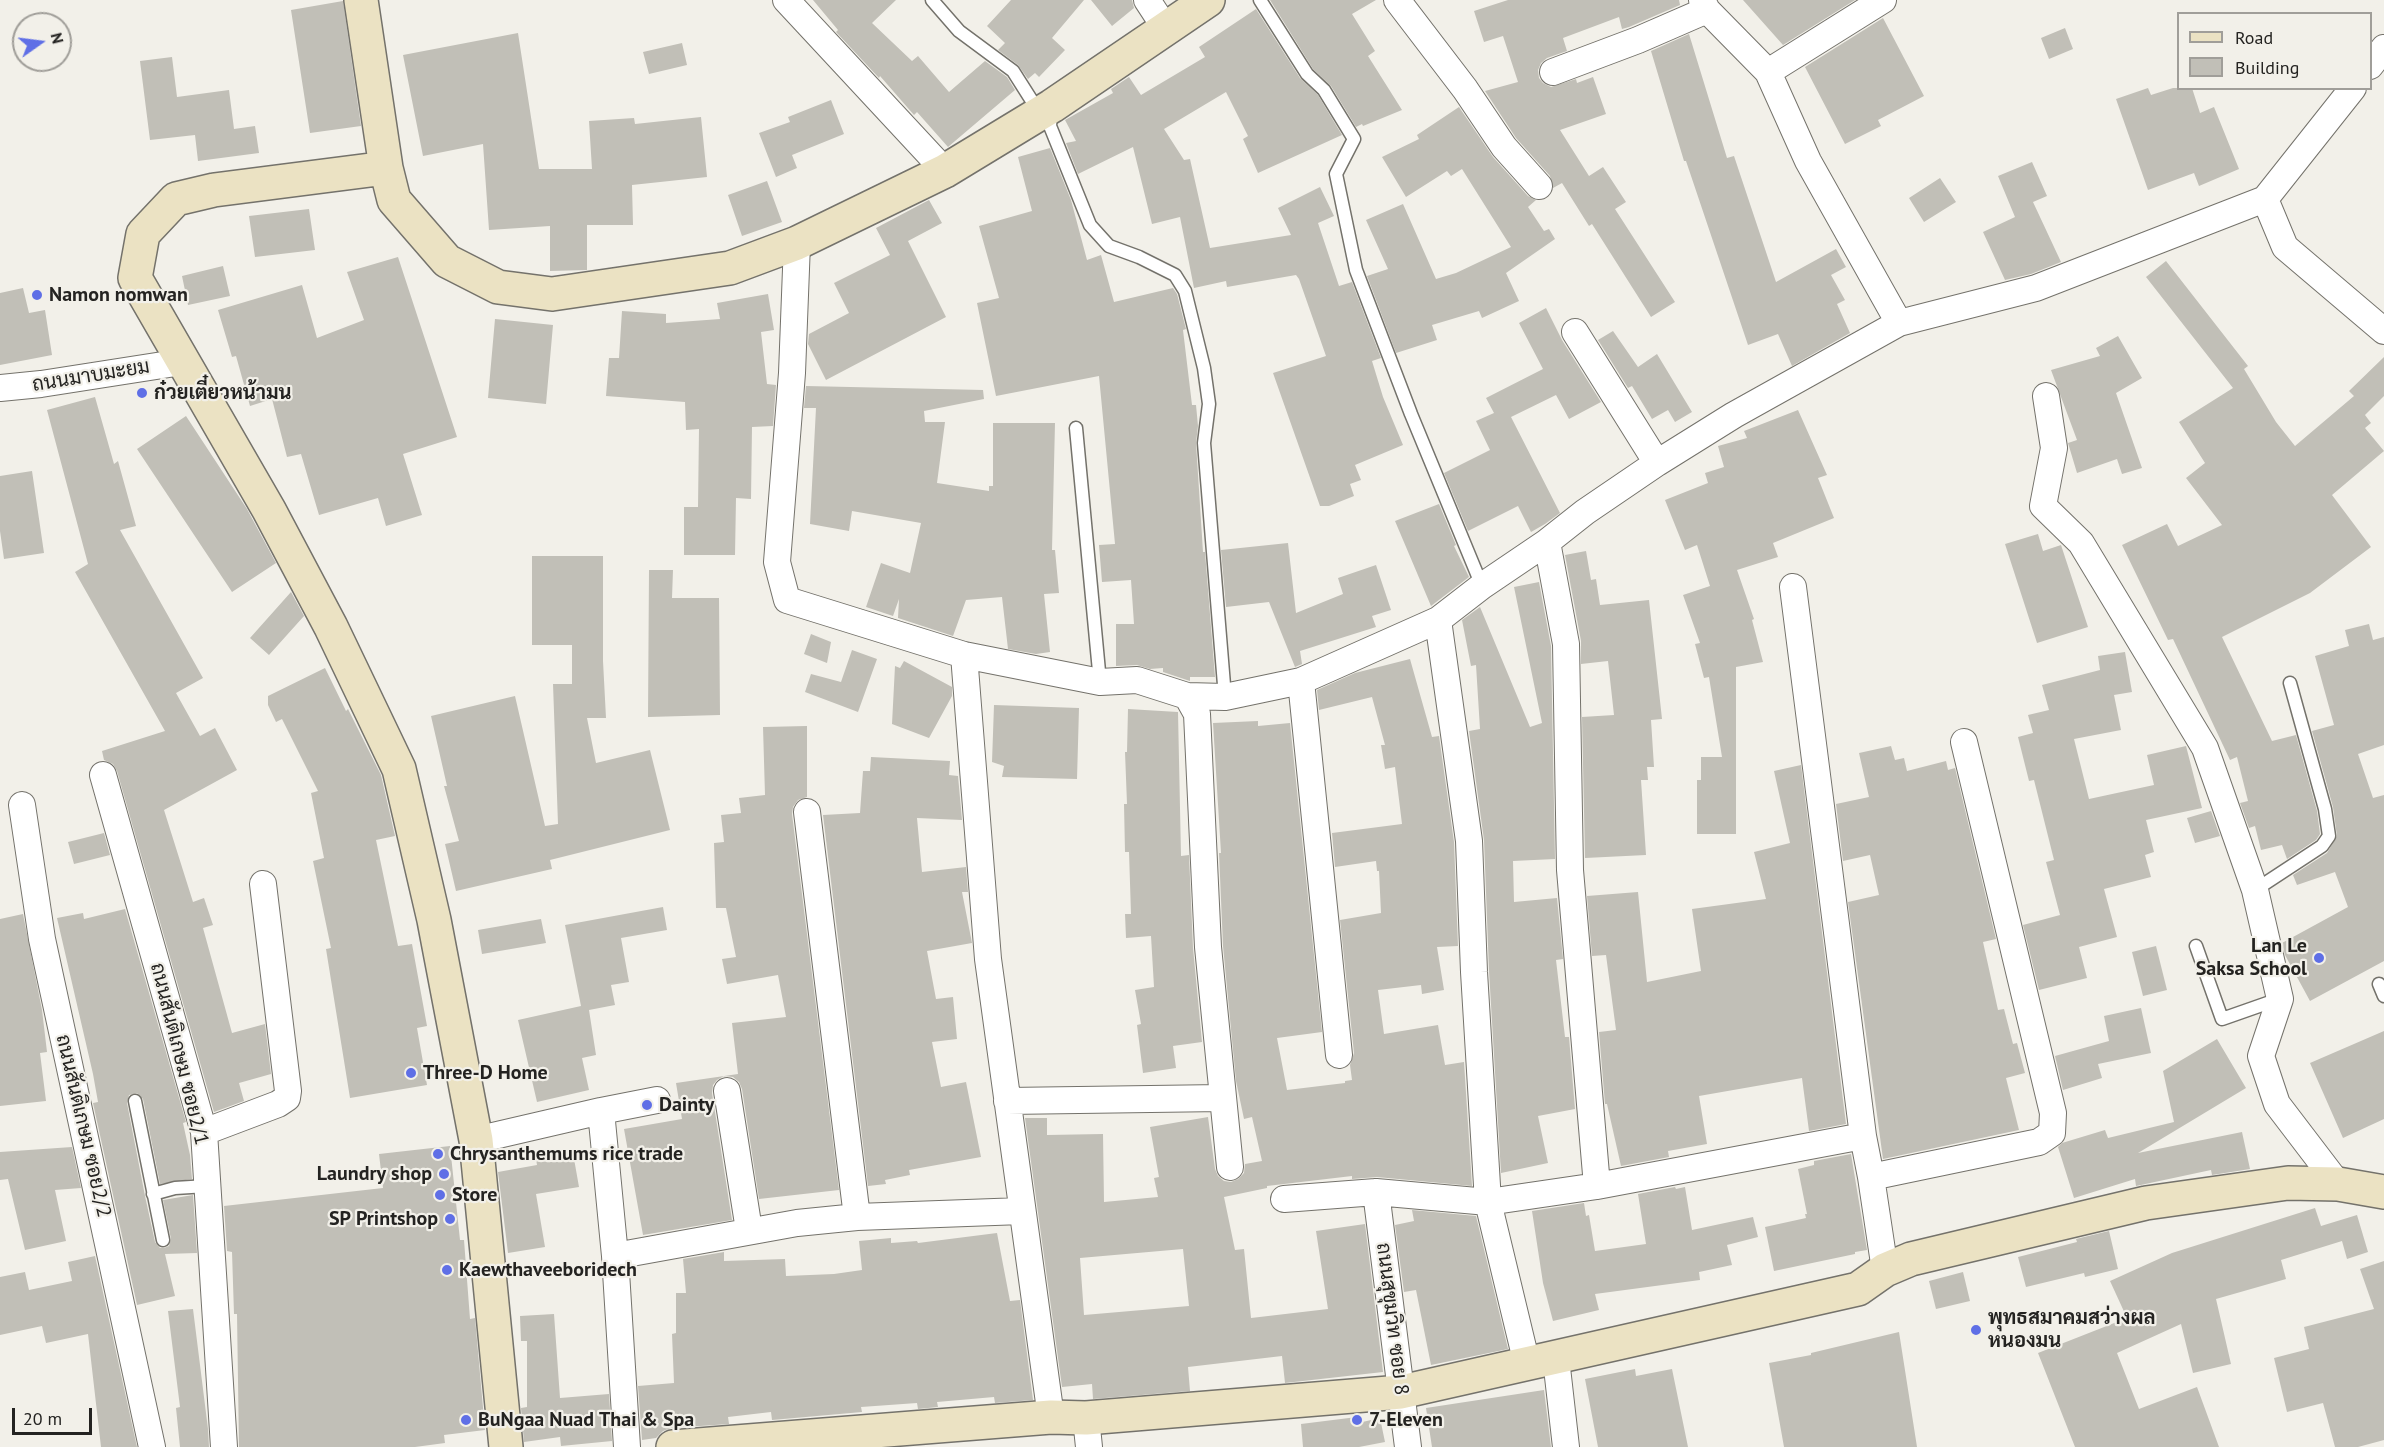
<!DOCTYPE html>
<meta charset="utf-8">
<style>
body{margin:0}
#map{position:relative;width:2384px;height:1447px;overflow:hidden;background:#f2f0e9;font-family:"PT Sans",sans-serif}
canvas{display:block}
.legend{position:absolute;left:2177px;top:12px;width:195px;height:78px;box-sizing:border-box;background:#f2f0e9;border:2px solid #a09e99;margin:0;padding:8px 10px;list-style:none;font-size:18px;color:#242321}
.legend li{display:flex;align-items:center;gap:12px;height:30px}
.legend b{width:30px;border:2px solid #a09e99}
.north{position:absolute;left:12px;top:12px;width:60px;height:60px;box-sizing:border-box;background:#f2f0e9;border:2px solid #a09e99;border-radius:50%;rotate:76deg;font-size:16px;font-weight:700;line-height:24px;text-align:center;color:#242321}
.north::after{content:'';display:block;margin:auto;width:21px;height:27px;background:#5f6fe6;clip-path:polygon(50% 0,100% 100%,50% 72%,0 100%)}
.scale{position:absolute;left:12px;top:1408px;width:80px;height:27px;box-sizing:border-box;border:3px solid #242321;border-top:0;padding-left:8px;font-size:18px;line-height:21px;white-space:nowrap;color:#242321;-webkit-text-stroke:4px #f2f0e9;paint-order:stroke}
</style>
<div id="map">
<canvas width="2384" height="1447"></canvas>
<ul class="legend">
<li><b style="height:8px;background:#ebe2c3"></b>Road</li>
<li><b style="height:16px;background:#c1bfb7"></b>Building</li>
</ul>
<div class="north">N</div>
<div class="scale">20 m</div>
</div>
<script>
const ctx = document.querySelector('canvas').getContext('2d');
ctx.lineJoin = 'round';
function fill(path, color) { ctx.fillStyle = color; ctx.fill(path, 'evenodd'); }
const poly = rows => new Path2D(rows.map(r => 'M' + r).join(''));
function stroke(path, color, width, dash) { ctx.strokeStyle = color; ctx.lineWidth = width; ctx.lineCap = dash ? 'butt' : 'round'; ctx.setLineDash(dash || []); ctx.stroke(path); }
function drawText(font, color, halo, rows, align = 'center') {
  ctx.font = font + ' "PT Sans",Sarabun,sans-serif'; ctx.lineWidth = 4.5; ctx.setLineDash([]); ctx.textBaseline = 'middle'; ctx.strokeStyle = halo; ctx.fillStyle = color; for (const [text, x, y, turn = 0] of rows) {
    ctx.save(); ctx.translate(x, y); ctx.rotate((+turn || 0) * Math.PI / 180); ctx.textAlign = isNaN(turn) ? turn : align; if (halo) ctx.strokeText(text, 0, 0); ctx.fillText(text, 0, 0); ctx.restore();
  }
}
fill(poly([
 [813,0,896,0,872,23,912,61,918,56,949,92,985,61,1007,77,1015,90,948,147,917,112,914,115,880,76,879,78,836,32,838,30],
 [1011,0,1084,0,1052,38,1065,50,1039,77,1035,73,1028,79,1018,65,998,50,1005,43,987,26],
 [1091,0,1132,0,1134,8,1112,26],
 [1270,0,1376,0,1352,14,1375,51,1368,56,1402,110,1363,126,1362,124,1356,127,1331,86,1313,69],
 [1508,0,1679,0,1680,5,1629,27,1622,29,1619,17,1563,38,1567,51,1547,58,1541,63,1538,70,1539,78,1543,83,1551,87,1576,79,1577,83,1593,77,1606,114,1560,130,1589,176,1603,167,1626,202,1615,209,1675,302,1651,317,1592,224,1589,226,1562,183,1553,188,1550,176,1516,138,1485,91,1518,82,1503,36,1484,42,1474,11],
 [1743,0,1855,0,1783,45],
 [343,1,361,126,310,133,291,10],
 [1256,9,1300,78,1318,95,1342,135,1258,173,1243,139,1248,136,1226,92,1164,129,1184,160,1190,159,1210,248,1291,235,1278,208,1320,187,1334,216,1318,223,1339,286,1352,282,1381,358,1372,361,1383,397,1403,445,1355,465,1361,480,1350,484,1354,496,1329,506,1320,506,1273,373,1326,356,1299,279,1296,275,1227,287,1226,281,1194,288,1180,217,1152,224,1133,147,1078,174,1066,143,1076,141,1065,120,1113,93,1111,89,1129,77,1141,95,1205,57,1199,47],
 [1883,18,1924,96,1878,120,1881,126,1845,144,1805,67],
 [2065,28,2073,49,2049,59,2041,38],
 [518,33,539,169,592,169,589,121,634,118,635,124,701,117,707,177,632,185,633,225,587,225,587,270,550,271,550,226,489,230,483,144,423,156,403,55],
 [1689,34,1727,158,1734,156,1776,282,1836,249,1846,267,1831,275,1845,300,1837,304,1850,333,1792,366,1778,334,1748,345,1686,161,1684,161,1651,51],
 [682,43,687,65,649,74,643,52],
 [172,57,177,97,229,90,234,129,255,126,259,153,198,161,195,135,150,140,140,61],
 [2148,88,2151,95,2173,88,2192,88,2200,113,2214,107,2239,169,2199,186,2194,173,2148,190,2116,99],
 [831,100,844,134,792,155,797,168,776,177,759,133,790,122,788,117],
 [1459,107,1493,157,1528,196,1536,200,1528,207,1544,231,1549,229,1555,239,1506,273,1519,301,1482,318,1479,311,1432,325,1437,340,1396,353,1367,276,1388,269,1366,220,1403,204,1436,279,1456,273,1511,247,1462,169,1451,176,1447,171,1406,197,1382,157,1419,139,1417,135],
 [1050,148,1071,200,1087,260,1101,255,1114,302,1173,288,1177,294,1186,329,1183,330,1192,405,1196,405,1198,426,1196,443,1203,552,1205,552,1215,677,1190,677,1190,681,1163,672,1163,668,1150,669,1137,665,1116,666,1116,624,1134,624,1131,580,1102,582,1099,545,1115,544,1099,376,996,396,977,303,999,298,979,226,1032,211,1018,157],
 [2032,162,2047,196,2033,202,2061,262,2031,274,2005,280,1983,232,2015,217,1998,176],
 [1940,178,1956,202,1924,222,1909,198],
 [767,181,782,222,742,236,728,195],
 [929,200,942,223,908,241,946,317,826,380,808,344,809,334,849,313,834,283,890,255,876,228],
 [309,209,315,250,255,257,249,216],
 [398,257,457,437,403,454,422,515,386,526,378,498,319,515,301,454,287,457,272,399,250,406,236,356,232,357,218,310,302,285,317,338,364,320,347,272],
 [2166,261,2248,366,2244,369,2276,422,2295,446,2354,396,2349,391,2384,357,2384,396,2365,415,2371,423,2365,428,2384,451,2332,495,2371,547,2310,593,2222,637,2272,741,2296,735,2317,811,2320,834,2316,840,2287,859,2282,845,2261,850,2255,826,2249,828,2240,803,2248,801,2237,757,2230,760,2173,639,2168,640,2122,545,2167,524,2178,546,2222,525,2186,478,2205,463,2179,422,2233,388,2146,277],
 [223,266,230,296,188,305,182,276],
 [23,288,29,313,45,310,52,355,0,365,0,293],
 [768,294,774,330,761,332,767,384,776,385,773,426,752,427,751,499,736,498,735,555,684,555,684,507,698,507,699,429,686,430,685,402,606,396,609,358,619,358,622,311,666,314,666,323,720,319,717,303],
 [1546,308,1562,340,1601,402,1569,419,1556,395,1511,417,1560,513,1545,524,1531,532,1518,506,1468,531,1444,473,1490,450,1476,421,1494,413,1486,398,1543,369,1519,323],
 [495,319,553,325,546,404,488,398],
 [1613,331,1638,367,1657,354,1692,412,1675,422,1668,410,1652,419,1632,386,1628,388,1598,340],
 [2118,336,2142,378,2116,393,2142,468,2122,474,2117,459,2077,473,2068,443,2077,440,2051,370,2100,356,2096,348],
 [806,386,983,390,984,399,924,411,925,422,945,422,937,483,989,491,989,486,993,486,993,423,1055,423,1052,550,1055,550,1059,593,1044,594,1050,652,1036,654,1008,649,1002,597,966,600,953,636,898,618,899,599,893,616,866,607,881,563,910,573,921,523,852,511,849,531,810,524,816,408,804,408],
 [95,397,114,464,118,461,136,526,120,530,203,678,176,693,200,736,215,728,237,770,164,810,193,902,204,898,213,925,203,928,232,1033,265,1024,271,1074,239,1083,244,1101,214,1112,117,771,113,764,104,760,102,751,165,731,75,572,88,564,47,410],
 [1798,410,1827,475,1818,478,1834,518,1773,543,1778,557,1737,570,1754,619,1752,620,1763,662,1736,667,1736,834,1697,834,1697,780,1701,780,1701,757,1722,757,1709,677,1704,678,1695,644,1700,643,1683,595,1710,586,1697,545,1685,550,1665,500,1708,483,1705,473,1724,467,1718,446,1747,438,1744,431],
 [186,416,247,509,276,563,232,592,137,449],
 [32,471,44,553,4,559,0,531,0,476],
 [1439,504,1456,545,1454,546,1469,577,1431,606,1395,521],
 [2038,534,2043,551,2061,545,2088,627,2037,643,2005,544],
 [1288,543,1296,613,1343,594,1338,578,1376,565,1391,610,1372,616,1376,627,1300,651,1302,664,1295,667,1269,602,1226,607,1221,550],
 [1586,551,1591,580,1596,579,1600,605,1649,600,1662,719,1651,720,1654,767,1647,767,1648,780,1641,780,1646,855,1585,858,1582,717,1614,715,1608,661,1581,664,1581,641,1565,555],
 [532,556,603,556,603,661,606,718,587,718,596,763,650,750,670,830,550,860,552,869,456,891,445,844,459,841,444,786,447,786,431,716,515,696,545,826,558,824,553,684,572,684,572,645,532,645],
 [649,570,673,570,672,598,719,598,720,715,648,717],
 [1539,582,1551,646,1555,859,1513,861,1514,902,1557,898,1563,959,1556,960,1565,1037,1569,1037,1575,1109,1538,1116,1548,1163,1501,1173,1489,971,1484,840,1469,731,1480,729,1476,665,1471,666,1462,620,1480,607,1530,727,1542,723,1514,587],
 [291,592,304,616,269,655,250,638],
 [2369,624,2373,640,2384,637,2384,745,2358,754,2373,798,2384,795,2384,961,2310,1001,2285,955,2282,943,2348,907,2335,872,2297,885,2293,875,2327,853,2337,836,2333,807,2312,731,2334,725,2315,656,2349,646,2345,630],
 [811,634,831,642,827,663,804,654],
 [852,650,877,659,858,712,805,692,811,674,841,682],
 [2125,652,2132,692,2114,695,2121,730,2074,739,2089,799,2154,785,2147,755,2186,746,2202,808,2146,820,2154,852,2145,855,2151,877,2104,889,2117,937,2079,947,2087,978,2039,990,2023,925,2060,915,2046,862,2054,860,2034,780,2029,781,2018,737,2033,733,2028,715,2049,710,2042,685,2100,670,2098,656],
 [1410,659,1432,737,1439,736,1454,842,1458,946,1437,947,1444,990,1422,994,1421,985,1378,990,1384,1034,1438,1025,1445,1065,1464,1062,1472,1186,1377,1177,1352,1179,1352,1176,1267,1186,1267,1188,1224,1197,1235,1250,1244,1249,1251,1318,1328,1309,1316,1231,1365,1224,1383,1372,1285,1383,1282,1356,1188,1367,1190,1391,1093,1399,1092,1384,1062,1387,1025,1118,1047,1118,1047,1135,1103,1134,1104,1202,1158,1197,1154,1178,1159,1177,1150,1127,1208,1117,1215,1169,1218,1176,1224,1181,1231,1182,1238,1179,1244,1173,1245,1164,1262,1161,1252,1117,1244,1119,1236,1081,1223,946,1219,853,1221,853,1213,723,1258,721,1258,726,1290,723,1322,1032,1277,1038,1287,1090,1345,1083,1345,1081,1352,1080,1350,1065,1354,1053,1340,920,1381,913,1379,871,1377,871,1376,861,1335,867,1332,833,1402,824,1395,767,1385,769,1381,745,1385,745,1372,697,1319,710,1317,690,1355,673],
 [1183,1249,1189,1306,1084,1315,1080,1258],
 [904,661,952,687,952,696,929,738,892,724,895,666,900,668],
 [325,668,346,711,348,709,381,775,395,836,376,840,398,946,412,944,427,1026,417,1028,427,1085,350,1098,326,949,331,948,313,861,324,858,311,793,318,791,282,719,276,722,268,705,268,696],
 [994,705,1079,708,1077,779,1002,777,1004,766,992,762],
 [1128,709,1178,712,1181,856,1189,855,1193,948,1202,1042,1173,1046,1176,1068,1143,1073,1137,1025,1141,1024,1135,990,1154,987,1151,936,1126,938,1125,914,1131,914,1129,852,1125,852,1124,804,1127,804,1125,752,1127,752],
 [807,726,807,797,798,800,793,807,792,814,839,1190,759,1199,742,1089,739,1082,733,1077,724,1076,717,1080,713,1085,712,1093,732,1220,643,1235,624,1129,682,1119,676,1083,738,1074,732,1023,786,1017,778,975,727,984,722,959,736,957,726,908,716,908,714,843,724,842,721,815,741,813,739,798,765,795,763,727],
 [1891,746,1895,760,1904,758,1907,771,1946,761,1948,770,1955,768,1996,939,1983,942,1998,1010,2004,1009,2013,1044,2017,1043,2025,1073,2006,1078,2019,1130,1883,1159,1848,902,1879,895,1870,855,1843,861,1836,804,1869,797,1859,753],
 [871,757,950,761,949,775,958,776,962,820,917,818,922,872,966,867,968,892,962,892,972,943,927,951,936,999,953,997,957,1039,932,1042,941,1087,966,1082,981,1157,909,1170,910,1175,885,1180,886,1184,868,1186,823,815,860,813,863,771,870,771],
 [1801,765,1846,1124,1809,1131,1802,1078,1699,1096,1707,1144,1668,1151,1669,1157,1621,1166,1607,1104,1605,1104,1599,1032,1616,1030,1606,955,1592,956,1587,896,1638,892,1647,982,1701,971,1692,909,1766,899,1754,852,1790,843,1774,771],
 [2211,811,2220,836,2195,843,2187,818],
 [104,833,110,855,74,864,68,842],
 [663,907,667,930,621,938,629,982,611,985,615,1005,589,1010,596,1055,582,1058,589,1090,537,1102,518,1020,581,1006,565,925],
 [125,909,186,1122,183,1123,190,1155,192,1179,160,1184,143,1099,137,1093,129,1095,127,1103,145,1196,155,1242,160,1248,164,1248,169,1246,171,1239,163,1200,193,1195,197,1253,165,1254,175,1296,137,1305,93,1103,98,1102,93,1074,57,918,83,913,84,919],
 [23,914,42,1010,47,1052,40,1053,46,1101,0,1106,0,919],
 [541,919,546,943,482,954,478,930],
 [2156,946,2167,990,2143,996,2132,952],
 [2141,1008,2151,1053,2098,1064,2102,1078,2063,1090,2055,1056,2109,1041,2104,1016],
 [2384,1031,2384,1119,2343,1138,2310,1063],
 [2217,1039,2246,1088,2138,1153,2242,1132,2250,1169,2212,1175,2211,1170,2136,1186,2135,1179,2074,1198,2058,1147,2062,1143,2105,1130,2108,1138,2174,1122,2163,1071],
 [450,1146,460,1240,464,1240,470,1319,475,1318,485,1430,444,1435,445,1443,415,1447,239,1447,237,1314,234,1314,232,1252,227,1251,224,1206,383,1188,379,1154],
 [72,1147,81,1188,55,1190,66,1241,25,1250,8,1179,0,1180,0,1152],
 [573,1153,579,1187,536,1194,545,1247,508,1253,498,1172,537,1165,536,1159],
 [1851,1154,1867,1250,1855,1252,1855,1254,1774,1271,1765,1227,1806,1218,1805,1214,1807,1214,1798,1169,1814,1165,1814,1161],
 [1675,1187,1676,1189,1685,1187,1692,1230,1753,1217,1758,1237,1727,1245,1732,1265,1699,1272,1700,1280,1595,1294,1599,1310,1553,1321,1543,1283,1532,1211,1584,1203,1586,1216,1589,1215,1595,1251,1646,1244,1638,1194],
 [2315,1208,2321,1226,2357,1215,2368,1252,2347,1259,2342,1241,2281,1260,2286,1279,2216,1299,2231,1364,2193,1373,2181,1324,2117,1353,2139,1409,2197,1387,2219,1447,2075,1447,2038,1353,2127,1318,2110,1281,2172,1253],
 [1412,1210,1476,1216,1508,1349,1431,1365,1416,1290,1404,1292,1395,1225,1414,1221],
 [2109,1231,2118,1269,2085,1277,2084,1273,2026,1287,2018,1257,2077,1242,2076,1239],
 [997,1233,1010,1301,1020,1300,1033,1400,995,1403,994,1397,937,1402,938,1407,918,1409,917,1403,861,1407,862,1412,772,1420,771,1412,728,1417,729,1424,671,1428,663,1431,656,1438,642,1440,638,1386,674,1383,672,1334,676,1333,676,1293,686,1293,683,1259,724,1252,724,1261,785,1259,786,1276,834,1274,862,1270,859,1241,891,1238,891,1243,917,1241,918,1243],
 [95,1256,137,1447,101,1447,88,1334,46,1343,42,1326,0,1335,0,1277,25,1272,29,1290,72,1281,68,1262],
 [2384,1261,2384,1440,2358,1447,2335,1447,2323,1403,2287,1412,2274,1358,2309,1349,2304,1327,2374,1309,2360,1269],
 [1963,1272,1970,1301,1936,1309,1929,1281],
 [193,1309,208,1429,209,1447,180,1447,176,1408,180,1407,168,1311],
 [554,1314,560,1398,609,1394,612,1441,561,1446,560,1437,524,1442,521,1408,527,1407,527,1341,521,1341,520,1316],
 [1899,1332,1917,1447,1784,1447,1769,1363,1811,1355,1811,1353],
 [1635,1369,1636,1376,1672,1369,1688,1447,1598,1447,1585,1379],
 [1544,1390,1551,1447,1432,1447,1426,1408],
 [1357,1417,1358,1423,1380,1418,1385,1442,1359,1447,1303,1447,1301,1424]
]), '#c1bfb7');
const lane = poly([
 [932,0,959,31,1013,71,1039,112],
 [1260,0,1307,74,1324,90,1354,139,1336,174,1356,270,1411,414,1482,586],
 [1051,112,1050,126,1090,225,1109,246,1139,257,1175,275,1185,291,1204,368,1209,404,1204,443,1225,697],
 [1076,428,1100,682],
 [2255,890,2322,846,2329,836,2325,809,2290,683],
 [2196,946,2222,1019,2279,999],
 [2379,984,2384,996],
 [135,1101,163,1240],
 [153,1194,175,1188,207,1186]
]);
const street = poly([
 [786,0,945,171],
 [1147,0,1166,29],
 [1397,0,1465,89,1504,147,1539,186],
 [1702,0,1707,10,1768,72,1808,161,1899,323],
 [2370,66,2384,48],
 [1553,72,1638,40,1707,10],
 [1768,72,1883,0],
 [2265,199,2285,247,2384,331],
 [797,243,792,373,777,562,787,600,964,655,1100,682,1137,680,1187,696,1225,697,1301,681,1438,620,1482,586,1547,542,1585,512,1657,463,1734,415,1899,323,2036,288,2265,199,2353,88],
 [1575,332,1657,463],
 [0,388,41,384,182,362],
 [2046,396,2054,448,2043,506,2081,543,2205,748,2255,890,2280,999,2261,1056,2277,1104,2338,1184],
 [1547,542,1566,644,1570,870,1597,1186],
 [1793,587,1863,1136,1871,1177,1885,1270],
 [1438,620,1469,841,1474,972,1488,1202,1527,1364],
 [964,655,988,959,1051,1417],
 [1301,681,1339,1055],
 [1187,696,1197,714,1208,947,1230,1167],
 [103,775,204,1132,224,1447],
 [22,805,42,939,152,1447],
 [807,812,857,1217],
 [727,1091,749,1230],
 [1007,1101,1222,1098],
 [601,1111,657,1100],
 [204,1132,278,1104,287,1098,288,1091,263,884],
 [476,1140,601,1111,615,1256,627,1447],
 [1871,1177,2039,1142,2052,1133,2053,1113,1964,742],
 [1376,1192,1408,1447],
 [1284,1199,1376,1192,1488,1202,1597,1186,1863,1136],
 [615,1256,797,1223,857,1217,1022,1211],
 [1556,1359,1566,1447],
 [1086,1418,1089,1447]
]);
const secondary = poly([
 [361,0,386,168,394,200,447,261,498,287,552,294,730,268,797,243,945,171,1052,106,1208,0],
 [386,168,214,190,176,199,143,234,135,278,269,510,331,627,399,769,434,920,476,1140,506,1447],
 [673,1447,1051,1417,1086,1418,1401,1392,1858,1289,1885,1270,1911,1259,2146,1203,2288,1183,2338,1184,2384,1192]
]);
stroke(lane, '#74726b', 15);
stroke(street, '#74726b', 28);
stroke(secondary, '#74726b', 36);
stroke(lane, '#fff', 12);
stroke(street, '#fff', 26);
stroke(secondary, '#ebe2c3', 33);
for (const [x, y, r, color] of [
 [37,295,6,"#5f6fe6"],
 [142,393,6,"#5f6fe6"],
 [2319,958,6,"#5f6fe6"],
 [411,1073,6,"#5f6fe6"],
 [647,1105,6,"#5f6fe6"],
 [438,1154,6,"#5f6fe6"],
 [444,1174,6,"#5f6fe6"],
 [440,1195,6,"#5f6fe6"],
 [450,1219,6,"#5f6fe6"],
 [447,1270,6,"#5f6fe6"],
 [1976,1330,6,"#5f6fe6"],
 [466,1420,6,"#5f6fe6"],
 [1357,1420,6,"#5f6fe6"]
]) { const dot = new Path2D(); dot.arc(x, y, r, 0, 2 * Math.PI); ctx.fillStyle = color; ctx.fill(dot); stroke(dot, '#f2f0e9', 2); }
drawText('bold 20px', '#242321', '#f2f0e9', [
 ["Namon nomwan",49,295],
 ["ก๋วยเตี๋ยวหน้ามน",154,393],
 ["Lan Le",2307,946,"right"],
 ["Saksa School",2307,969,"right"],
 ["Three-D Home",423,1073],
 ["Dainty",659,1105],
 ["Chrysanthemums rice trade",450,1154],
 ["Laundry shop",432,1174,"right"],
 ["Store",452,1195],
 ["SP Printshop",438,1219,"right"],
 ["Kaewthaveeboridech",459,1270],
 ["พุทธสมาคมสว่างผล",1988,1318],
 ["หนองมน",1988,1341],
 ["BuNgaa Nuad Thai & Spa",478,1420],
 ["7-Eleven",1369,1420]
], 'left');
drawText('20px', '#242321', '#f2f0e9', [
 ["ถนนมาบมะยม",91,376,-9],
 ["ถนนสันติเกษม ซอย2/1",179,1054,76],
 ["ถนนสันติเกษม ซอย2/2",83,1126,77],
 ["ถนนสุขุมวิท ซอย 8",1392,1319,83]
]);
</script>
